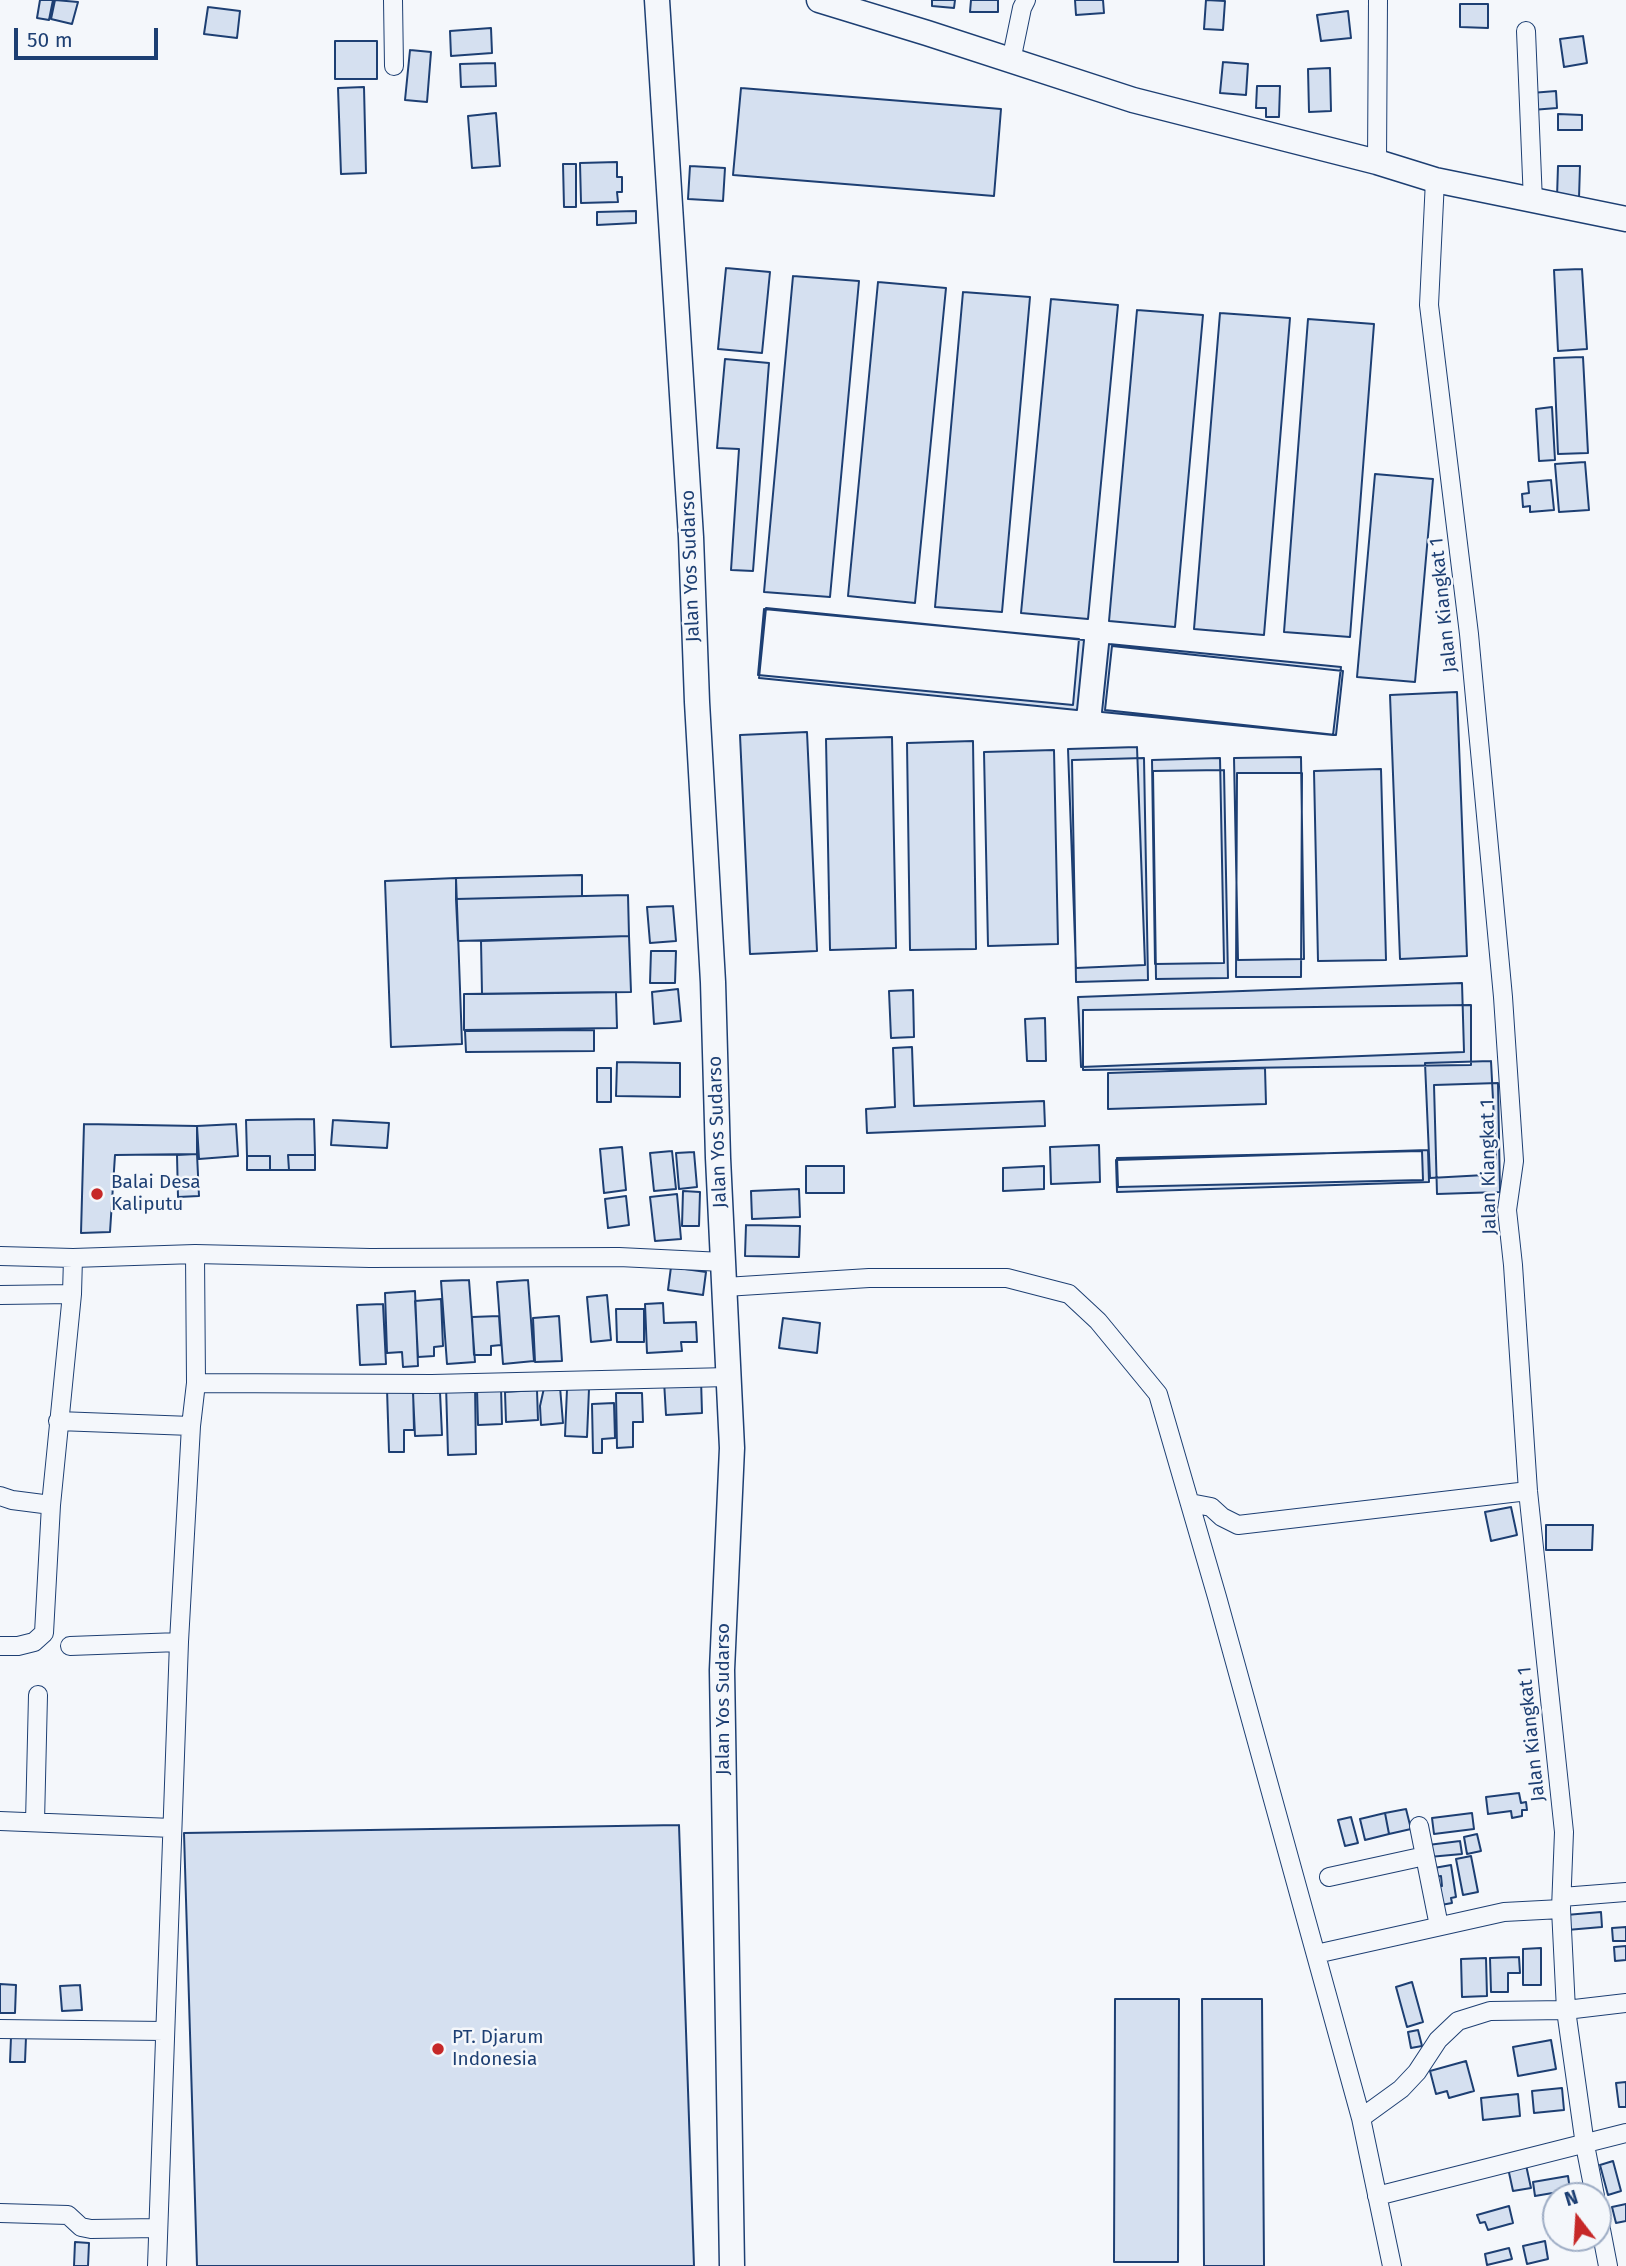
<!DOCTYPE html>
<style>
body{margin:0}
#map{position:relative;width:1626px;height:2266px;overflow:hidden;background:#f4f7fb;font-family:"Fira Sans",sans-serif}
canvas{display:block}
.north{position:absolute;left:1542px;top:2182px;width:70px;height:70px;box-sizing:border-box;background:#f4f7fb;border:2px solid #9eadc5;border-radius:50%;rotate:343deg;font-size:19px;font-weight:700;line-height:28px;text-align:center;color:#1d3f73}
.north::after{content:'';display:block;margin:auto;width:24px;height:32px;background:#c62828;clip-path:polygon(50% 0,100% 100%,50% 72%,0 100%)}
.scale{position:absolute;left:14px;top:28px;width:144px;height:32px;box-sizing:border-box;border:4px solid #1d3f73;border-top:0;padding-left:9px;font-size:21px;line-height:24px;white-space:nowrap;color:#1d3f73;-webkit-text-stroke:5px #f4f7fb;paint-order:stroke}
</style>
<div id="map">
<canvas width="1626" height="2266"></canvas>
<div class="north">N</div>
<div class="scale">50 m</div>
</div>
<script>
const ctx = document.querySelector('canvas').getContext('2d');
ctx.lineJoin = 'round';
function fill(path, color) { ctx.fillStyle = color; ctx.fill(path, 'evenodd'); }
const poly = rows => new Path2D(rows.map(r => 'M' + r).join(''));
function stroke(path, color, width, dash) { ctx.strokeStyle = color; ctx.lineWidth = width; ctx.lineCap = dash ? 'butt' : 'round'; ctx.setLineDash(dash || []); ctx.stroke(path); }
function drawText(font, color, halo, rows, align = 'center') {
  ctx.font = font + ' "Fira Sans",sans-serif'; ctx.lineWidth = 5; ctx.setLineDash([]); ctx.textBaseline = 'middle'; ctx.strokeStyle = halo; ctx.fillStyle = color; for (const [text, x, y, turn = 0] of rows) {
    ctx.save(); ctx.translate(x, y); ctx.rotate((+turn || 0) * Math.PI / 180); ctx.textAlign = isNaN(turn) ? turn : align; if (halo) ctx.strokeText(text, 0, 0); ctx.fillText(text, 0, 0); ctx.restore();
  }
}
const building = poly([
 [40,0,53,0,49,20,37,18,40,0],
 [55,0,78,2,72,24,51,19,55,0],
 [932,0,955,0,954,8,932,6,932,0],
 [971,0,998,0,998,12,970,12,971,0],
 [1075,0,1103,0,1104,13,1076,15,1075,0],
 [1206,0,1225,1,1223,30,1204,29,1206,0],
 [1460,4,1488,4,1488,28,1460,27,1460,4],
 [208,7,240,11,237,38,204,34,208,7],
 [1348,11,1351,38,1321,41,1317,15,1348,11],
 [491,28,492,53,451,56,450,31,491,28],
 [1583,36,1587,63,1564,67,1560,39,1583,36],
 [335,41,377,41,377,79,335,79,335,41],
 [410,50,431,52,427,102,405,100,410,50],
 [1223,62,1248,64,1246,95,1220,93,1223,62],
 [495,63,496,86,461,87,460,64,495,63],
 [1330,68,1331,111,1309,112,1308,69,1330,68],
 [1257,86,1280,86,1279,117,1266,117,1266,108,1256,108,1257,86],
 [364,87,366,173,341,174,338,88,364,87],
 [741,88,1001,109,994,196,733,175,741,88],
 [1556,91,1557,108,1532,110,1531,93,1556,91],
 [496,113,500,166,472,168,468,116,496,113],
 [1558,114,1582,115,1582,130,1558,130,1558,114],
 [617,162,617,177,622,177,622,192,617,192,618,202,581,203,580,163,617,162],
 [563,164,576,164,576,207,564,207,563,164],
 [690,166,725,168,723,201,688,199,690,166],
 [1558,166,1580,166,1579,198,1557,197,1558,166],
 [636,211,636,223,597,225,597,212,636,211],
 [726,268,770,272,762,353,718,349,726,268],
 [1582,269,1587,349,1558,351,1554,270,1582,269],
 [793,276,859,281,830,597,764,592,793,276],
 [878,282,946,288,915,603,848,596,878,282],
 [963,292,1030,297,1002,612,935,607,963,292],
 [1051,299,1118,305,1088,619,1021,613,1051,299],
 [1137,310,1203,315,1175,627,1109,621,1137,310],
 [1220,313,1290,318,1264,635,1194,629,1220,313],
 [1308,319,1374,324,1350,637,1284,632,1308,319],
 [1583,357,1588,453,1558,454,1554,358,1583,357],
 [725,359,769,363,753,571,731,570,739,449,717,448,725,359],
 [1552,407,1555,460,1539,461,1536,409,1552,407],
 [1585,462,1589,510,1559,512,1555,464,1585,462],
 [1375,474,1433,479,1415,682,1357,677,1375,474],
 [1551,480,1554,510,1530,512,1530,506,1523,507,1522,494,1529,493,1528,482,1551,480],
 [766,608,1084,640,1077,710,759,678,766,608],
 [764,609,1079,639,1073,705,758,675,764,609],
 [1109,644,1341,667,1333,735,1102,712,1109,644],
 [1112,646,1343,671,1336,735,1105,710,1112,646],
 [1457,692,1467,956,1400,959,1390,695,1457,692],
 [807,732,817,951,750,954,740,735,807,732],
 [892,737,896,948,830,950,826,739,892,737],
 [973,741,976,949,910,950,907,743,973,741],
 [1137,747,1145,965,1076,968,1068,749,1137,747],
 [1054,750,1058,944,988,946,984,752,1054,750],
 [1301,757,1304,959,1238,960,1234,758,1301,757],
 [1144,758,1148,980,1076,982,1072,760,1144,758],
 [1220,758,1224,963,1155,964,1152,760,1220,758],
 [1381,769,1386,960,1318,961,1314,771,1381,769],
 [1224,770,1228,978,1156,979,1153,771,1224,770],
 [1237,773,1302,773,1301,977,1236,977,1237,773],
 [582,875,582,896,456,899,456,878,582,875],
 [456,878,462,1044,391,1047,385,881,456,878],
 [628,895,629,936,458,941,456,899,628,895],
 [673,906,676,941,650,943,647,907,673,906],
 [629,936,631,992,482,994,481,941,629,936],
 [651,951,676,951,675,983,650,983,651,951],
 [1462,983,1464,1052,1081,1067,1078,997,1462,983],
 [678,989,681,1021,654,1024,652,992,678,989],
 [913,990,914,1037,891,1038,889,991,913,990],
 [616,992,617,1028,464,1030,464,994,616,992],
 [1471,1005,1471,1065,1083,1070,1083,1010,1471,1005],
 [1045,1018,1046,1061,1027,1061,1025,1019,1045,1018],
 [594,1030,594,1051,466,1052,465,1031,594,1030],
 [912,1047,914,1106,1044,1101,1045,1126,867,1133,866,1109,895,1107,893,1048,912,1047],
 [1491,1061,1496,1158,1485,1175,1430,1178,1425,1063,1491,1061],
 [617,1062,680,1063,680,1097,616,1096,617,1062],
 [597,1068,611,1068,611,1102,597,1102,597,1068],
 [1265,1068,1266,1104,1108,1109,1108,1073,1265,1068],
 [1498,1083,1500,1192,1437,1194,1434,1085,1498,1083],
 [314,1119,315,1155,288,1155,289,1170,270,1170,270,1156,247,1156,246,1120,314,1119],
 [333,1120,389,1123,387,1148,331,1145,333,1120],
 [84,1124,197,1126,197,1154,115,1155,110,1232,81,1233,84,1124],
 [236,1124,238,1156,199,1159,197,1126,236,1124],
 [1099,1145,1100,1182,1051,1184,1050,1147,1099,1145],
 [622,1147,626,1190,604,1193,600,1149,622,1147],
 [1428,1150,1429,1182,1117,1192,1116,1160,1428,1150],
 [672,1151,676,1189,654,1191,650,1153,672,1151],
 [1422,1151,1423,1180,1118,1187,1117,1158,1422,1151],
 [694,1152,697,1187,679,1189,676,1153,694,1152],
 [197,1154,199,1196,178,1197,177,1155,197,1154],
 [288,1155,315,1155,315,1170,289,1170,288,1155],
 [247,1156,270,1156,270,1170,247,1170,247,1156],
 [806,1166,844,1166,844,1193,806,1193,806,1166],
 [1044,1166,1044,1189,1003,1191,1003,1168,1044,1166],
 [799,1189,800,1217,752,1219,751,1191,799,1189],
 [683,1191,700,1192,699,1226,682,1226,683,1191],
 [677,1194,681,1239,655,1241,650,1197,677,1194],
 [626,1196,629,1225,608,1228,605,1199,626,1196],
 [746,1225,800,1226,799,1257,745,1256,746,1225],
 [671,1267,706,1272,703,1295,668,1290,671,1267],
 [469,1280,475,1362,447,1364,441,1281,469,1280],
 [528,1280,534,1361,503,1364,497,1282,528,1280],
 [415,1291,418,1366,403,1367,402,1352,387,1353,385,1293,415,1291],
 [607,1295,611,1340,591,1342,587,1297,607,1295],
 [441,1299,443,1346,434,1347,434,1356,418,1357,415,1301,441,1299],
 [663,1303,664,1323,696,1322,697,1342,681,1342,682,1351,647,1353,645,1304,663,1303],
 [383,1304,386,1364,360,1365,357,1305,383,1304],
 [616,1309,644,1309,644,1342,617,1342,616,1309],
 [499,1316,501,1345,491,1346,491,1355,474,1355,472,1317,499,1316],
 [559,1316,562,1361,535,1362,533,1318,559,1316],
 [783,1318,820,1323,817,1353,779,1348,783,1318],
 [701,1379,702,1413,666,1415,664,1381,701,1379],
 [446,1385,475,1385,476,1454,448,1455,446,1385],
 [501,1387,502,1424,478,1425,477,1388,501,1387],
 [560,1387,563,1423,541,1425,540,1406,544,1388,560,1387],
 [413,1388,414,1430,404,1430,404,1452,389,1452,387,1389,413,1388],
 [567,1389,589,1389,587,1437,565,1436,567,1389],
 [537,1390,538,1420,506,1422,505,1392,537,1390],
 [440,1392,442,1435,415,1436,413,1393,440,1392],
 [616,1393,642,1393,643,1422,633,1422,633,1447,617,1448,616,1393],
 [614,1403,615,1438,602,1439,602,1453,593,1453,592,1404,614,1403],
 [1511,1507,1517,1535,1491,1541,1485,1512,1511,1507],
 [1546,1525,1593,1525,1592,1550,1546,1550,1546,1525],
 [1519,1793,1521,1803,1526,1802,1527,1810,1522,1810,1522,1816,1512,1818,1511,1811,1488,1814,1486,1797,1519,1793],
 [1406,1809,1411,1829,1389,1834,1385,1813,1406,1809],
 [1385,1813,1389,1834,1365,1840,1360,1819,1385,1813],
 [1472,1813,1474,1829,1434,1834,1432,1818,1472,1813],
 [1351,1817,1358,1843,1345,1846,1338,1820,1351,1817],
 [679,1825,694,2266,197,2266,184,1833,679,1825],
 [1477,1834,1481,1851,1467,1854,1464,1837,1477,1834],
 [1460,1841,1462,1854,1429,1857,1428,1845,1460,1841],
 [1471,1856,1478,1892,1463,1895,1456,1859,1471,1856],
 [1451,1865,1456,1897,1451,1898,1452,1903,1441,1905,1435,1887,1442,1886,1441,1876,1435,1877,1434,1868,1451,1865],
 [1601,1912,1602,1927,1567,1930,1566,1915,1601,1912],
 [1626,1927,1626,1941,1613,1941,1612,1928,1626,1927],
 [1626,1946,1626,1960,1615,1961,1614,1947,1626,1946],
 [1541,1948,1541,1985,1523,1985,1523,1949,1541,1948],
 [1519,1957,1520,1973,1508,1973,1508,1992,1491,1992,1490,1958,1519,1957],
 [1486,1958,1487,1996,1462,1997,1461,1959,1486,1958],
 [1412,1982,1423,2022,1407,2027,1396,1987,1412,1982],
 [0,1984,16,1985,15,2013,0,2013,0,1984],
 [80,1985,82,2010,62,2011,60,1986,80,1985],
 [1115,1999,1179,1999,1178,2262,1114,2262,1115,1999],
 [1202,1999,1262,1999,1264,2266,1204,2266,1202,1999],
 [1418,2030,1422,2046,1411,2048,1408,2032,1418,2030],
 [11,2037,26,2037,25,2062,10,2062,11,2037],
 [1551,2040,1556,2069,1518,2076,1513,2047,1551,2040],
 [1466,2061,1474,2091,1449,2098,1447,2091,1436,2094,1430,2071,1466,2061],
 [1626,2082,1626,2107,1619,2107,1616,2083,1626,2082],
 [1562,2088,1564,2110,1534,2113,1532,2091,1562,2088],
 [1518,2094,1520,2116,1483,2120,1481,2098,1518,2094],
 [1613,2161,1621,2191,1608,2195,1600,2165,1613,2161],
 [1526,2165,1531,2188,1513,2191,1508,2168,1526,2165],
 [1568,2176,1570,2190,1535,2196,1533,2182,1568,2176],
 [1626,2204,1626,2221,1616,2223,1612,2207,1626,2204],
 [1509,2206,1513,2223,1488,2230,1485,2222,1480,2223,1477,2215,1509,2206],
 [1545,2241,1548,2259,1527,2264,1523,2246,1545,2241],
 [75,2242,89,2243,88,2266,74,2266,75,2242],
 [1509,2248,1512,2259,1487,2265,1485,2254,1509,2248]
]);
fill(building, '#d5e0f0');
stroke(building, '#1d3f73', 2);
const street = poly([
 [393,0,394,66],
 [1526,31,1533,202],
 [1011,61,1022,8,1026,0],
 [1377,162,1378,0],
 [1435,180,1429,305,1469,634,1503,997,1514,1161,1507,1210,1513,1265,1528,1491,1564,1832,1561,1909,1566,2010,1585,2145,1595,2196],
 [0,1256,73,1258,195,1254,370,1258,619,1257,723,1262],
 [725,1287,869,1278,1007,1278,1069,1294,1098,1321,1158,1394,1217,1597,1361,2118,1392,2266],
 [0,1295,72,1294],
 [196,1383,432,1384,729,1377],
 [58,1421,191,1426],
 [0,1496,12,1500,51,1505],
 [1190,1503,1211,1507,1222,1517,1238,1525,1528,1491],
 [0,1646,18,1646,34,1642,44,1633,51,1505,72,1294,73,1258],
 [70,1646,179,1642],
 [0,1821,172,1828],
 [35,1822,38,1695],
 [1419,1826,1439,1926],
 [1329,1877,1425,1856],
 [1562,1897,1626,1892],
 [1316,1954,1504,1912,1561,1909],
 [0,2029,164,2031],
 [1361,2118,1401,2089,1417,2072,1438,2040,1458,2021,1490,2011,1566,2010,1626,2003],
 [1377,2196,1626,2133],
 [0,2213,68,2215,81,2227,91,2229,158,2228],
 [1598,2214,1608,2266],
 [157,2266,179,1642,191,1426,196,1383,195,1254]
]);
const secondary = poly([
 [657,0,691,537,697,702,713,982,718,1158,732,1448,722,1670,732,2266],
 [819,0,927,33,1133,100,1377,162,1435,180,1626,219]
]);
stroke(street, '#1d3f73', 20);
stroke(secondary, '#1d3f73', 27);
stroke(street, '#f4f7fb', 18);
stroke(secondary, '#f4f7fb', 24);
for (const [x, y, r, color] of [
 [97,1194,7,"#c62828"],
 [438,2049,7,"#c62828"]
]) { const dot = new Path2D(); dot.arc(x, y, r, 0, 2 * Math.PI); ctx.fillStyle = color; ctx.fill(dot); stroke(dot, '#f4f7fb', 2.5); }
drawText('19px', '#1d3f73', '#f4f7fb', [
 ["Jalan Yos Sudarso",691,566,-92],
 ["Jalan Kiangkat 1",1444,605,-96],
 ["Jalan Yos Sudarso",718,1132,-92],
 ["Jalan Kiangkat 1",1489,1167,-91],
 ["Jalan Yos Sudarso",724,1699,-90],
 ["Jalan Kiangkat 1",1532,1734,-96]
]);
drawText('19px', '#1d3f73', '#f4f7fb', [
 ["Balai Desa",111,1183],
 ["Kaliputu",111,1205],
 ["PT. Djarum",452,2038],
 ["Indonesia",452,2060]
], 'left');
</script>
